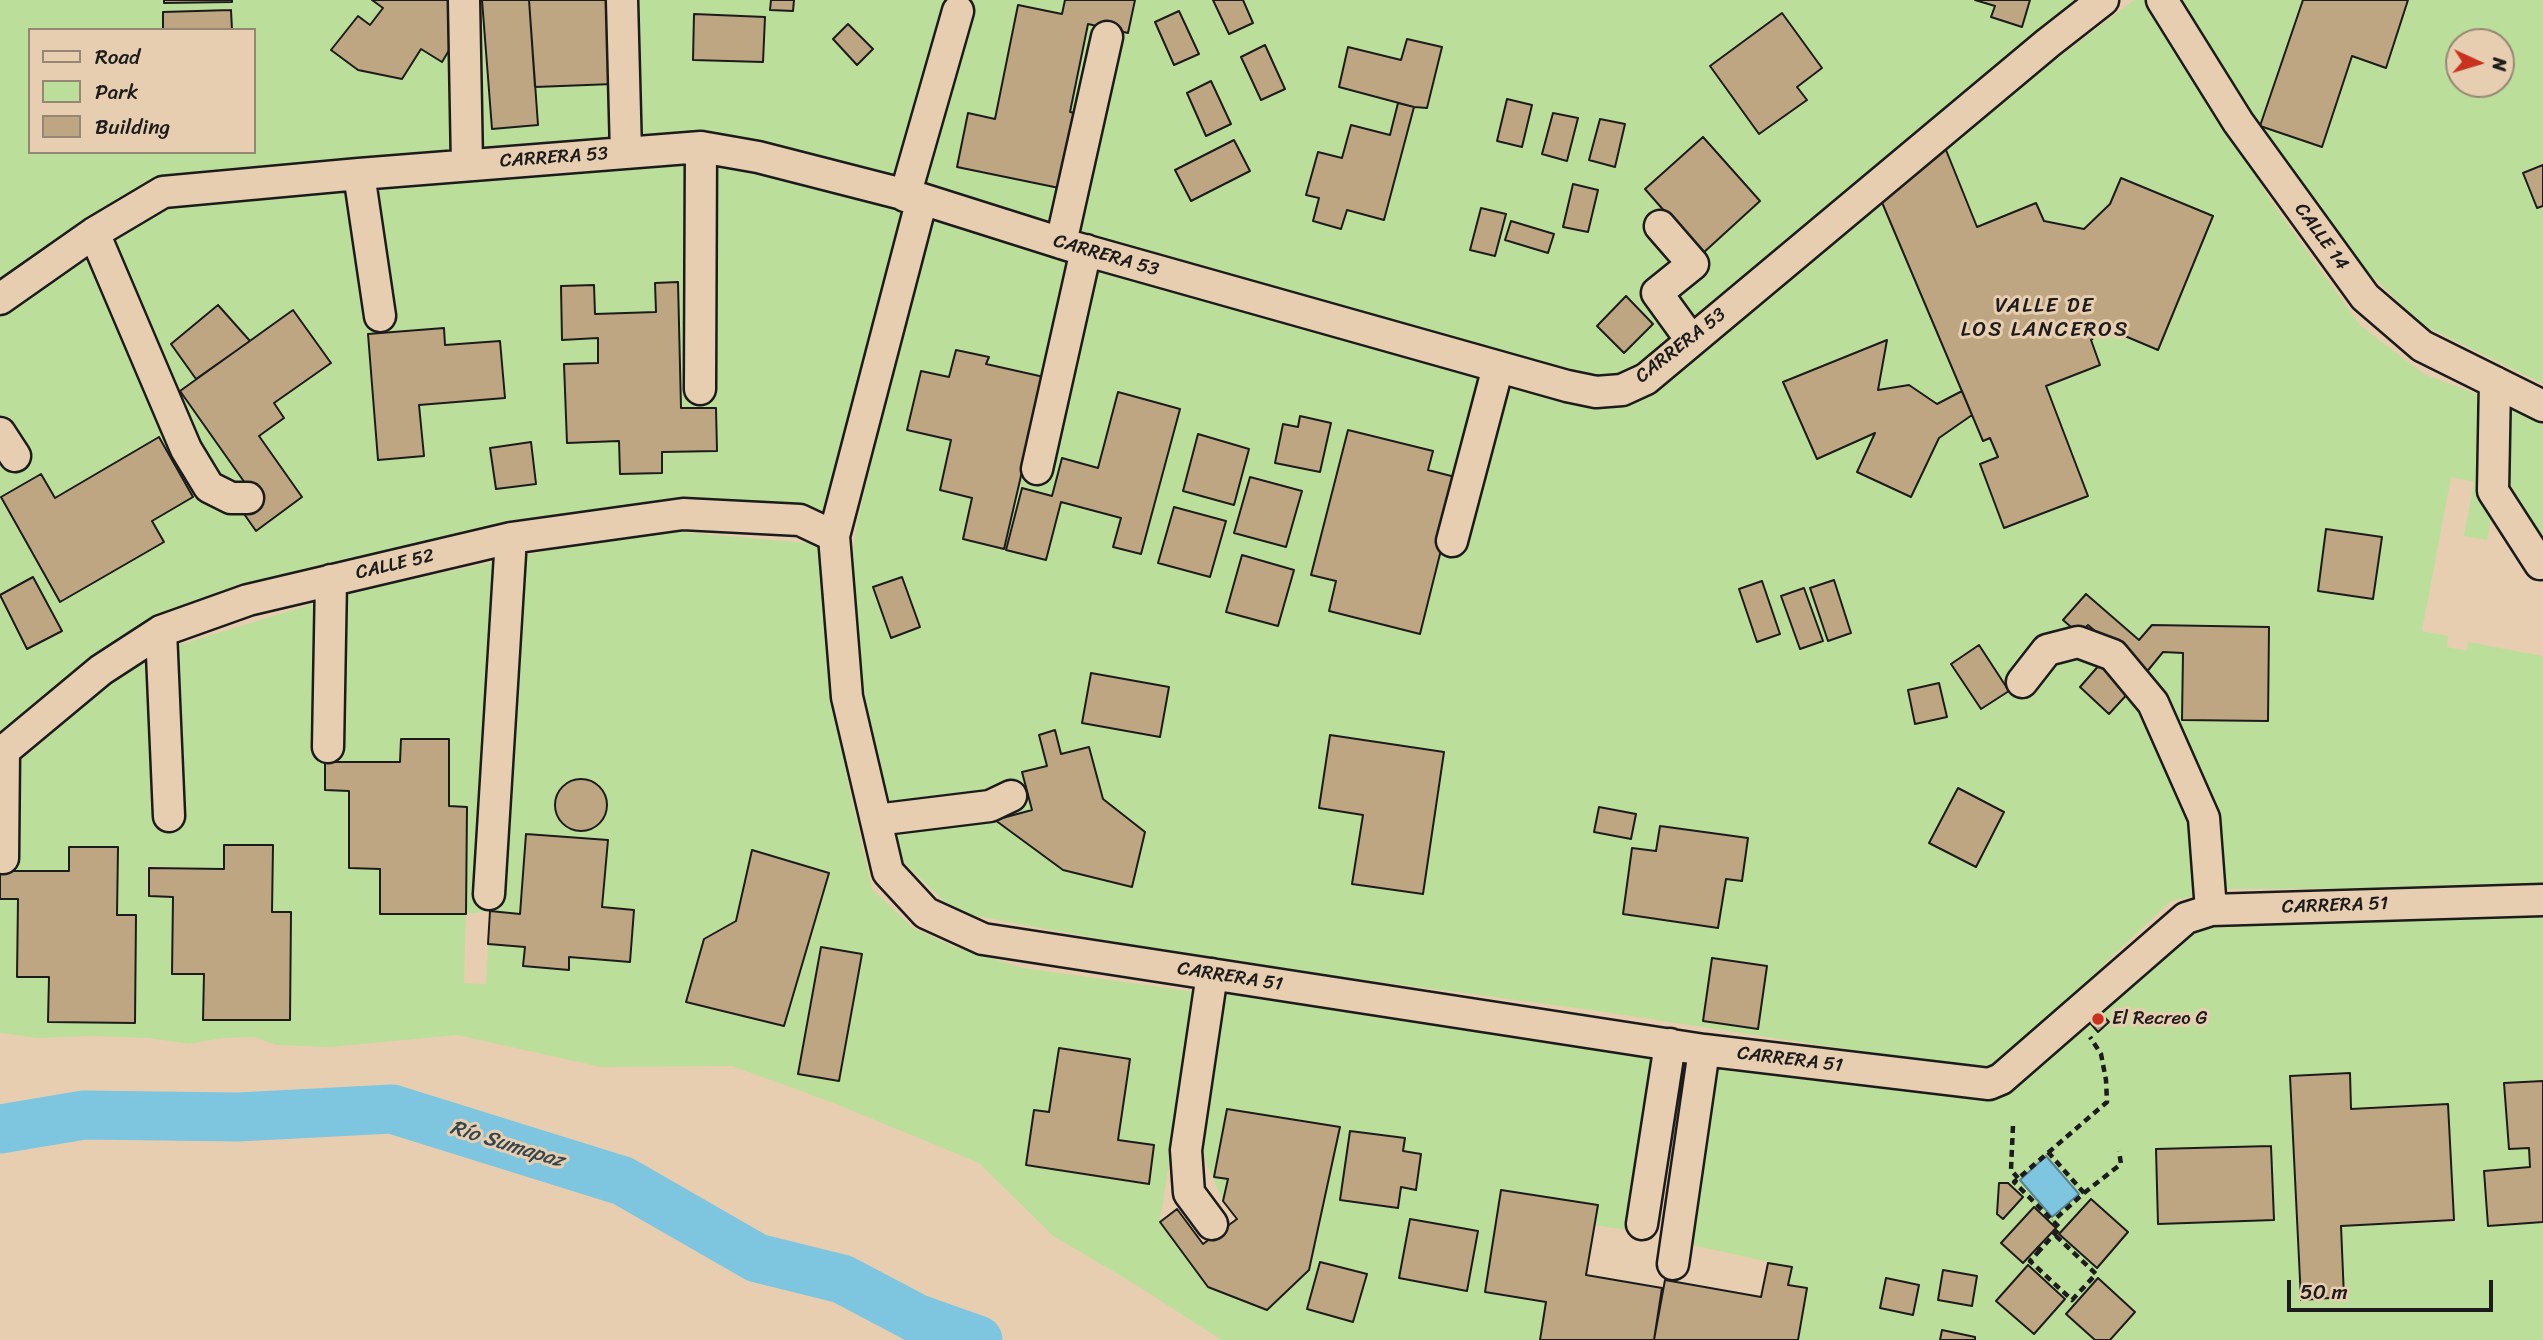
<!DOCTYPE html>
<meta charset="utf-8">
<style>
body{margin:0}
#map{position:relative;width:2543px;height:1340px;overflow:hidden;background:#e8ceb0;font-family:Sriracha,sans-serif}
canvas{display:block}
.legend{position:absolute;left:28px;top:28px;width:228px;height:126px;box-sizing:border-box;background:#e8ceb0;border:2px solid #968775;margin:0;padding:9px 12px;list-style:none;font-size:21px;color:#1c1c1c}
.legend li{display:flex;align-items:center;gap:14px;height:35px}
.legend b{width:35px;border:2px solid #968775}
.north{position:absolute;left:2445px;top:28px;width:70px;height:70px;box-sizing:border-box;background:#e8ceb0;border:2px solid #968775;border-radius:50%;rotate:94deg;font-size:19px;font-weight:700;line-height:28px;text-align:center;color:#1c1c1c}
.north::after{content:'';display:block;margin:auto;width:24px;height:32px;background:#c8321e;clip-path:polygon(50% 0,100% 100%,50% 72%,0 100%)}
.scale{position:absolute;left:2287px;top:1280px;width:206px;height:32px;box-sizing:border-box;border:4px solid #1c1c1c;border-top:0;padding-left:9px;font-size:21px;line-height:24px;white-space:nowrap;color:#1c1c1c;-webkit-text-stroke:5px #e8ceb0;paint-order:stroke}
</style>
<div id="map">
<canvas width="2543" height="1340"></canvas>
<ul class="legend">
<li><b style="height:9px;background:#e8ceb0"></b>Road</li>
<li><b style="height:19px;background:#bbdf9a"></b>Park</li>
<li><b style="height:19px;background:#bfa683"></b>Building</li>
</ul>
<div class="north">N</div>
<div class="scale">50 m</div>
</div>
<script>
const ctx = document.querySelector('canvas').getContext('2d');
ctx.lineJoin = 'round';
function fill(path, color) { ctx.fillStyle = color; ctx.fill(path, 'evenodd'); }
const poly = rows => new Path2D(rows.map(r => 'M' + r).join(''));
function stroke(path, color, width, dash) { ctx.strokeStyle = color; ctx.lineWidth = width; ctx.lineCap = dash ? 'butt' : 'round'; ctx.setLineDash(dash || []); ctx.stroke(path); }
function drawText(font, color, halo, rows, align = 'center') {
  ctx.font = font + ' Sriracha,sans-serif'; ctx.lineWidth = 6; ctx.setLineDash([]); ctx.textBaseline = 'middle'; ctx.strokeStyle = halo; ctx.fillStyle = color; for (const [text, x, y, turn = 0] of rows) {
    ctx.save(); ctx.translate(x, y); ctx.rotate((+turn || 0) * Math.PI / 180); ctx.textAlign = isNaN(turn) ? turn : align; if (halo) ctx.strokeText(text, 0, 0); ctx.fillText(text, 0, 0); ctx.restore();
  }
}
fill(poly([
 [0,0,2090,0,1643,371,1591,384,697,136,162,182,0,292],
 [30,30,254,30,254,152,30,152],
 [2134,0,2148,0,2271,201,2360,325,2424,374,2482,396,2491,518,2487,540,2464,536,2474,482,2451,477,2422,631,2448,636,2447,647,2467,651,2468,642,2543,656,2543,888,2228,889,2171,901,2105,963,2015,1066,1984,1070,1584,1009,1208,959,955,912,897,856,866,703,849,577,857,522,929,219,1378,346,1603,404],
 [2179,0,2543,0,2543,384,2423,325,2351,256,2254,126],
 [2459,42,2501,42,2501,84,2459,84],
 [712,157,908,205,827,526,544,520,236,585,129,632,0,736,0,315,123,227,180,199],
 [2506,403,2543,424,2543,540,2503,498],
 [648,529,818,544,836,710,849,787,872,889,913,928,955,947,1023,968,1195,992,1160,1222,1208,1287,1267,1310,1309,1270,1339,1128,1215,1177,1228,1179,1223,1201,1199,1147,1228,976,1669,1049,1639,1232,1594,1225,1501,1190,1485,1292,1546,1302,1540,1340,1221,1340,1138,1286,1053,1236,979,1163,831,1102,732,1066,601,1067,457,1035,329,1047,277,1045,254,1037,222,1038,189,1044,149,1038,91,1036,37,1038,0,1033,0,899,18,899,17,977,49,977,49,1022,135,1023,135,915,117,915,118,848,69,847,69,871,0,871,0,778,142,656,352,592],
 [401,739,449,739,449,806,467,807,466,914,380,914,380,869,349,868,349,791,325,790,326,762,400,762],
 [527,834,608,840,602,907,634,910,630,962,569,957,568,970,524,966,525,947,488,944,486,984,464,983,466,914,490,911,520,914],
 [224,845,273,845,272,912,291,913,290,1020,203,1020,204,974,172,974,173,897,147,896,147,866,224,869],
 [1410,1219,1478,1231,1467,1290,1399,1278],
 [1320,1262,1367,1275,1353,1322,1307,1309],
 [2543,912,2543,1081,2504,1084,2509,1149,2529,1148,2530,1167,2484,1171,2543,1222,2543,1340,2110,1340,2135,1312,2098,1279,2066,1314,2095,1340,1798,1340,1807,1289,1788,1285,1791,1267,1687,1244,1716,1054,1988,1089,2198,920],
 [2349,1073,2351,1109,2448,1104,2454,1220,2457,1222,2341,1226,2344,1297,2301,1300,2290,1076]
]), '#bbdf9a');
const water = poly([
 [2046,1156,2079,1194,2052,1217,2020,1180,2046,1156]
]);
fill(water, '#7ec6df');
stroke(water, '#578291', 2);
stroke(poly([
 [0,1129,84,1115,238,1117,392,1109,623,1181,757,1258,842,1279,916,1318,978,1340]
]), '#7ec6df', 49);
const building = poly([
 [164,0,232,0,232,2,164,3,164,0],
 [372,0,453,0,454,42,442,62,421,49,402,79,358,70,331,50,358,16,370,25,383,8,372,0],
 [482,0,529,0,538,125,492,129,482,0],
 [529,0,610,0,613,84,535,87,529,0],
 [771,0,794,0,793,11,770,10,771,0],
 [1065,0,1135,0,1128,33,1088,24,1070,112,1080,114,1064,189,957,167,968,113,995,119,1018,5,1062,14,1065,0],
 [1213,0,1243,0,1253,23,1229,34,1213,0],
 [1975,0,2030,0,2022,27,1991,17,1995,6,1975,0],
 [2303,0,2408,0,2386,68,2352,56,2322,147,2260,126,2303,0],
 [231,10,232,30,163,30,163,12,231,10],
 [1179,11,1199,54,1174,65,1155,22,1179,11],
 [1782,13,1822,68,1797,87,1807,100,1759,134,1710,66,1782,13],
 [694,14,765,17,763,62,693,60,694,14],
 [848,24,873,49,857,65,833,39,848,24],
 [1407,39,1442,47,1427,108,1414,107,1339,87,1348,47,1401,60,1407,39],
 [1265,45,1285,89,1261,100,1241,57,1265,45],
 [1211,81,1231,124,1206,136,1187,93,1211,81],
 [1507,99,1532,105,1522,147,1497,141,1507,99],
 [1398,103,1414,107,1384,220,1347,210,1341,229,1313,221,1319,198,1306,195,1318,152,1342,158,1351,125,1390,135,1398,103],
 [1553,113,1578,118,1567,161,1542,154,1553,113],
 [1600,119,1625,124,1615,167,1589,160,1600,119],
 [1703,137,1760,201,1702,254,1645,189,1703,137],
 [1234,140,1250,171,1191,201,1175,170,1234,140],
 [1944,145,1977,227,2036,203,2044,221,2084,229,2110,204,2121,178,2213,216,2158,350,2106,328,2091,340,2100,365,2046,386,2088,496,2004,528,1980,464,1998,457,1990,438,1983,441,1878,193,1944,145],
 [2543,165,2543,206,2537,208,2523,173,2543,165],
 [1573,184,1598,190,1588,232,1563,227,1573,184],
 [1481,208,1506,214,1495,256,1470,250,1481,208],
 [1511,221,1554,234,1548,253,1505,240,1511,221],
 [678,282,681,408,716,408,717,451,662,452,662,473,620,474,619,441,567,443,564,364,598,363,598,338,562,340,561,286,594,285,595,314,656,312,655,283,678,282],
 [1626,296,1653,324,1624,353,1597,326,1626,296],
 [218,305,250,341,196,379,171,344,218,305],
 [293,310,331,363,274,403,284,418,259,436,302,497,256,531,242,511,257,500,180,391,293,310],
 [444,328,445,345,500,341,505,398,419,405,424,456,378,460,368,334,444,328],
 [1887,340,1878,390,1909,385,1937,404,1962,391,1972,415,1939,438,1911,497,1857,472,1875,433,1817,459,1783,382,1887,340],
 [956,350,989,357,986,364,1044,377,1004,549,963,539,972,498,940,490,951,440,907,430,921,371,949,377,956,350],
 [1118,392,1180,409,1141,554,1113,547,1121,518,1061,502,1046,560,1006,550,1022,488,1052,496,1062,458,1098,468,1118,392],
 [1300,416,1331,423,1320,472,1275,463,1283,424,1298,427,1300,416],
 [1348,430,1433,451,1428,470,1459,478,1420,634,1329,611,1336,581,1311,575,1348,430],
 [1198,434,1249,449,1234,505,1183,491,1198,434],
 [159,437,193,497,152,521,164,542,60,602,1,497,41,474,55,498,159,437],
 [531,442,536,484,496,489,490,448,531,442],
 [1250,477,1302,491,1286,547,1234,533,1250,477],
 [1174,507,1226,521,1210,577,1158,563,1174,507],
 [2326,529,2382,537,2373,599,2318,591,2326,529],
 [1242,555,1294,570,1278,626,1226,612,1242,555],
 [33,577,62,631,27,649,0,595,33,577],
 [902,577,920,627,891,638,873,587,902,577],
 [1834,580,1851,633,1828,641,1810,588,1834,580],
 [1762,581,1780,634,1757,642,1739,589,1762,581],
 [1804,588,1823,641,1800,649,1781,596,1804,588],
 [2086,594,2139,640,2152,625,2269,627,2268,721,2182,720,2183,653,2163,652,2145,674,2088,625,2079,634,2063,620,2086,594],
 [1979,645,2009,691,1981,709,1951,664,1979,645],
 [2101,663,2131,690,2109,714,2080,687,2101,663],
 [1091,673,1169,687,1160,737,1082,723,1091,673],
 [1939,683,1947,717,1915,724,1908,690,1939,683],
 [1055,730,1061,754,1089,747,1103,799,1145,832,1132,887,1063,870,995,820,1032,810,1022,772,1047,766,1039,735,1055,730],
 [1330,735,1444,752,1423,894,1352,884,1363,815,1319,808,1330,735],
 [401,739,449,739,449,806,467,807,466,914,380,914,380,869,349,868,349,791,325,790,325,762,400,762,401,739],
 '555 805a26 26 0 1 1 52 0a26 26 0 1 1-52 0Z',
 [1958,788,2004,812,1976,867,1929,843,1958,788],
 [1599,807,1636,814,1631,839,1594,832,1599,807],
 [1660,826,1748,838,1742,881,1726,879,1718,928,1623,914,1632,848,1656,851,1660,826],
 [526,834,608,840,602,907,634,910,630,962,569,957,569,970,523,966,525,947,488,944,490,911,520,914,526,834],
 [224,845,273,845,272,912,291,912,290,1020,203,1020,204,974,172,974,173,897,149,896,149,868,224,869,224,845],
 [69,847,118,847,117,915,136,915,135,1023,48,1022,49,977,17,977,18,899,0,899,0,871,69,871,69,847],
 [752,850,829,873,784,1026,686,1002,704,939,736,921,752,850],
 [821,947,862,954,839,1081,798,1074,821,947],
 [1712,958,1767,966,1758,1029,1703,1021,1712,958],
 [2095,1007,2109,1022,2098,1032,2085,1017,2095,1007],
 [1059,1048,1130,1059,1118,1140,1154,1145,1149,1184,1026,1165,1034,1110,1049,1112,1059,1048],
 [2350,1073,2351,1109,2448,1104,2454,1220,2341,1226,2344,1297,2301,1300,2290,1076,2350,1073],
 [2543,1081,2543,1222,2488,1226,2484,1171,2530,1167,2529,1148,2509,1149,2504,1083,2543,1081],
 [1227,1109,1340,1127,1309,1270,1267,1310,1208,1287,1160,1222,1177,1209,1203,1244,1237,1219,1223,1201,1228,1179,1214,1177,1227,1109],
 [1350,1131,1405,1138,1403,1151,1421,1154,1416,1190,1401,1187,1398,1208,1340,1200,1350,1131],
 [2271,1146,2274,1220,2158,1224,2156,1149,2271,1146],
 [1999,1183,2008,1183,2023,1197,2003,1219,1997,1214,1999,1183],
 [1501,1190,1598,1205,1586,1275,1662,1288,1654,1340,1540,1340,1546,1302,1485,1292,1501,1190],
 [2091,1199,2128,1232,2097,1268,2059,1234,2091,1199],
 [2034,1207,2056,1228,2023,1263,2001,1243,2034,1207],
 [1410,1219,1478,1231,1467,1291,1399,1278,1410,1219],
 [1320,1262,1367,1274,1353,1322,1307,1309,1320,1262],
 [1768,1263,1792,1267,1788,1285,1807,1288,1798,1340,1654,1340,1665,1280,1761,1297,1768,1263],
 [2028,1265,2065,1299,2034,1334,1996,1301,2028,1265],
 [1943,1270,1977,1276,1972,1306,1938,1300,1943,1270],
 [1886,1278,1919,1285,1913,1315,1880,1308,1886,1278],
 [2098,1278,2135,1312,2110,1340,2095,1340,2066,1314,2098,1278],
 [1942,1330,1975,1337,1975,1340,1940,1340,1942,1330]
]);
fill(building, '#bfa683');
stroke(building, '#1c1c1c', 2);
const minor = poly([
 [464,0,467,165],
 [622,0,626,153],
 [2162,0,2238,122,2365,297,2422,346,2543,406],
 [359,174,380,316],
 [905,196,958,11],
 [922,199,834,536,847,697,888,872,926,913,983,939,1704,1050,1989,1084,2001,1079,2186,918,2211,910,2543,900],
 [1660,226,1693,264,1657,293,1691,340],
 [94,233,186,449,209,487,231,498,248,498],
 [1061,243,1107,37],
 [0,299,94,233,163,192,359,174,701,147,758,157,922,199,1077,248,1567,386,1596,392,1622,390,1646,379,2048,43,2103,0],
 [2495,382,2493,491,2540,564],
 [700,389,701,147],
 [0,433,15,456],
 [1037,469,1086,250],
 [1452,541,1498,367],
 [161,631,169,816],
 [2022,682,2047,650,2078,642,2113,655,2153,703,2204,818,2211,910],
 [328,747,331,580],
 [0,754,101,670,161,631,248,600,511,538,683,514,800,520,834,536],
 [876,820,990,806,1011,796],
 [3,858,4,750],
 [489,894,511,538],
 [1212,1224,1189,1193,1186,1150,1212,974],
 [1642,1224,1670,1044],
 [1673,1264,1704,1050]
]);
stroke(minor, '#1c1c1c', 35);
stroke(poly([
 [2013,1126,2011,1170,2018,1178],
 [2048,1152,2084,1193,2053,1221],
 [2084,1193,2121,1164,2119,1151],
 [2037,1247,2040,1250,2060,1228,2014,1182,2107,1102,2106,1080,2101,1054,2090,1037],
 [2040,1250,2030,1261,2072,1300,2096,1274,2054,1234]
]), '#1c1c1c', 4.5, [7, 5]);
stroke(minor, '#e8ceb0', 30);
for (const [x, y, r, color] of [
 [2098,1019,7,"#c8321e"]
]) { const dot = new Path2D(); dot.arc(x, y, r, 0, 2 * Math.PI); ctx.fillStyle = color; ctx.fill(dot); stroke(dot, '#e8ceb0', 2.5); }
drawText('19px', '#1c1c1c', '#e8ceb0', [
 ["CARRERA 53",554,158,-4],
 ["CALLE 14",2321,237,54],
 ["CARRERA 53",1106,256,16],
 ["CARRERA 53",1681,346,-38],
 ["CALLE 52",395,565,-13],
 ["CARRERA 51",2335,906,-2],
 ["CARRERA 51",1230,977,9],
 ["CARRERA 51",1790,1060,7]
]);
drawText('19px', '#1c1c1c', '#e8ceb0', [
 ["El Recreo G",2112,1019]
], 'left');
ctx.letterSpacing = '2px';
drawText('21px', '#1c1c1c', '#e8ceb0', [
 ["VALLE DE",2045,307],
 ["LOS LANCEROS",2045,331]
]);
ctx.letterSpacing = '0px';
drawText('italic 21px', '#34464d', '#e8ceb0', [
 ["Río Sumapaz",507,1145,17]
]);
</script>
